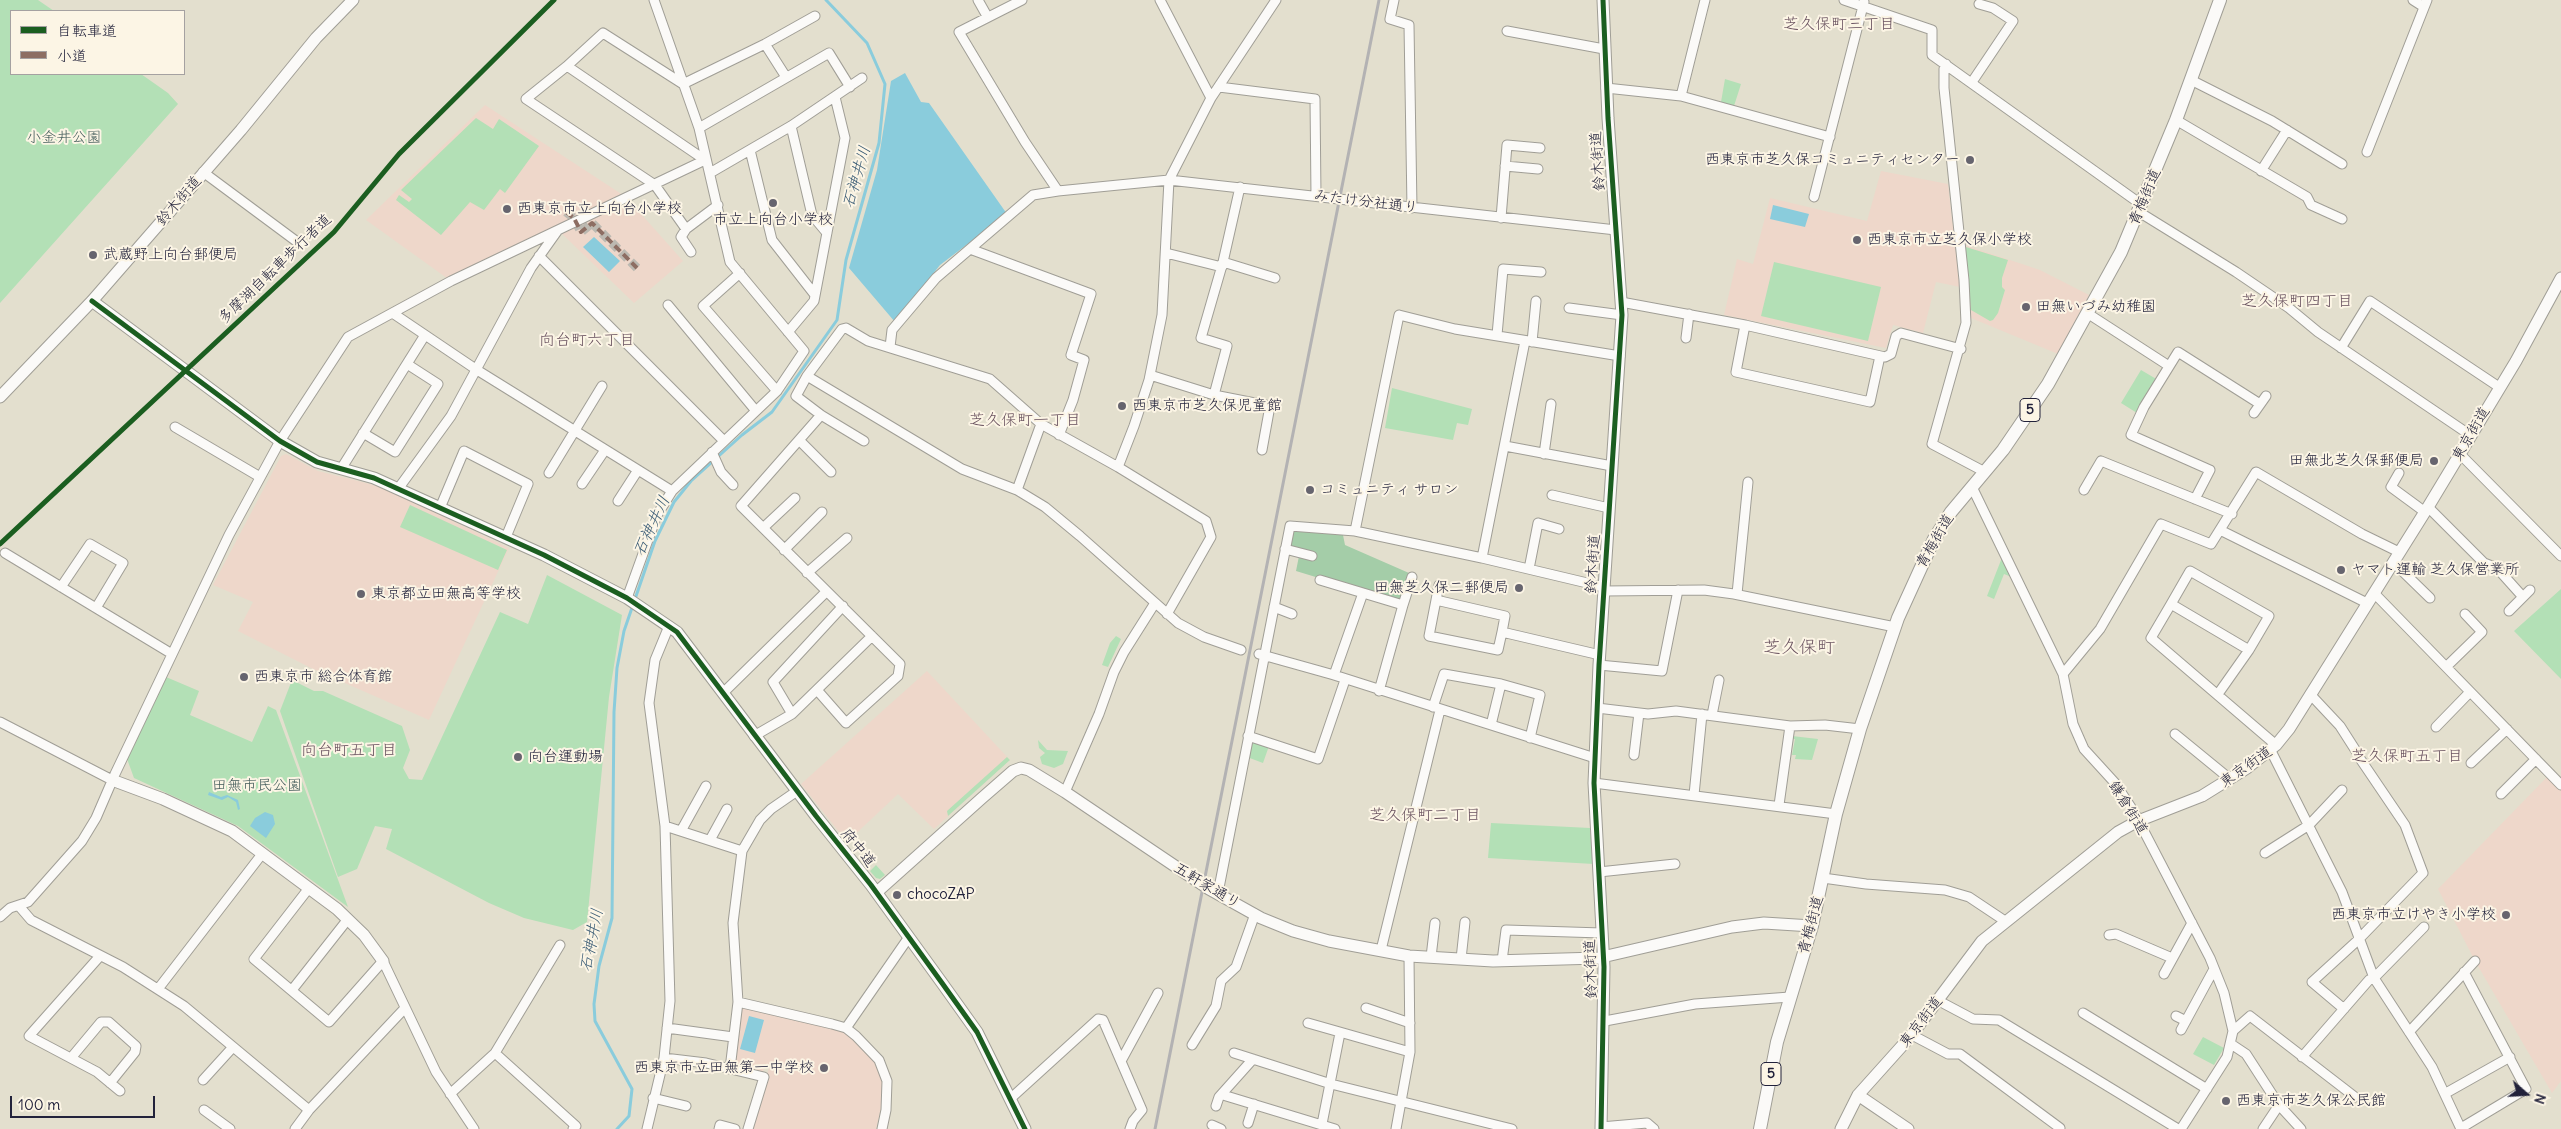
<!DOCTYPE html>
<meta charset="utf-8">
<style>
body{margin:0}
#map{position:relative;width:2561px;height:1129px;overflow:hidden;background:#e3dfce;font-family:Delius,"Klee One",sans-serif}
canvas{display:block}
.legend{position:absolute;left:10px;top:10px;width:175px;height:65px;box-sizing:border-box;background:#fcf5e5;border:1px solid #a5a1a1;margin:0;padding:6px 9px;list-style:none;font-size:15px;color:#22223b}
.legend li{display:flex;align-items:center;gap:10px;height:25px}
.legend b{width:25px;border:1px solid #a5a1a1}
.north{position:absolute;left:2501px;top:1069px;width:50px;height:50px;-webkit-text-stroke:4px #fcf5e5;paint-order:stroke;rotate:109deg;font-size:14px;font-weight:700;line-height:20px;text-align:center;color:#22223b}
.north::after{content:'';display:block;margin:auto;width:18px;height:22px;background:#22223b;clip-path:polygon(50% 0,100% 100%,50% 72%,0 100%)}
.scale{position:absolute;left:10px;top:1096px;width:145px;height:22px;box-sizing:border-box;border:2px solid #22223b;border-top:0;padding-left:6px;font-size:15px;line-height:18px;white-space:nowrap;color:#22223b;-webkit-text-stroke:4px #fcf5e5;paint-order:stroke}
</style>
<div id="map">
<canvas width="2561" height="1129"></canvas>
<ul class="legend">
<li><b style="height:6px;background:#1b5e20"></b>自転車道</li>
<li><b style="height:6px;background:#8d6e63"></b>小道</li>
</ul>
<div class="north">N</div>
<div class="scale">100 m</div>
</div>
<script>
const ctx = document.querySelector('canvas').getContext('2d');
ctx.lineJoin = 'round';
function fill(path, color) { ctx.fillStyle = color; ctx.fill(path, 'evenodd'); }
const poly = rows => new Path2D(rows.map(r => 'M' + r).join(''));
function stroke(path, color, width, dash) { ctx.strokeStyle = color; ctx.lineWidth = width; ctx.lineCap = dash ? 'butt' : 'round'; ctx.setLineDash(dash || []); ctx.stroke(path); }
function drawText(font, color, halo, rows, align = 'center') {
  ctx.font = font + ' Delius,"Klee One",sans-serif'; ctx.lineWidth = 4; ctx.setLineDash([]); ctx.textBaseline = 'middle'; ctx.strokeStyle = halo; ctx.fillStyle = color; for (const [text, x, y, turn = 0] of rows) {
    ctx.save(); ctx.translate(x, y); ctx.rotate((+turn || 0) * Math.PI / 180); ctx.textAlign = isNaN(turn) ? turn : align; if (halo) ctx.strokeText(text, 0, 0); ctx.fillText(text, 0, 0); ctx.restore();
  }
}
fill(poly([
 [485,105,626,197,683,261,634,303,558,230,451,281,366,220],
 [1881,171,1948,184,1960,287,1936,282,1923,333,1893,325,1886,348,1724,315,1737,259,1753,264,1770,198,1867,221],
 [1962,244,2040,270,2089,295,2058,354,1971,318],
 [286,454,318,471,382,487,509,548,429,720,313,669,238,631,253,602,213,585,281,456],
 [927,671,1010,760,934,829,898,794,847,842,801,784],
 [2548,776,2561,789,2561,1081,2552,1093,2475,961,2438,889],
 [745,1006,833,1028,850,1035,873,1056,880,1071,883,1087,882,1104,876,1129,750,1129,770,1065,765,1064,763,1072,737,1064,734,1058,740,1010]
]), '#eed7ca');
fill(poly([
 [0,0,38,0,54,11,11,11,11,74,141,74,168,93,178,104,0,303],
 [1725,79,1741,84,1734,106,1721,102],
 [476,118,493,129,499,119,539,146,505,193,500,189,484,210,470,202,441,235,396,200,399,195,409,202,412,199,401,190],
 [1966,247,2008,260,2002,278,2002,287,2005,290,1998,313,1993,320,1990,321,1971,310,1964,248],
 [1774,262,1881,287,1868,341,1761,316],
 [2141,370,2158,380,2137,413,2121,403],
 [1392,388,1472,409,1468,425,1457,423,1453,440,1385,428],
 [410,505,507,550,498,570,400,527],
 [2003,555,2014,578,2004,574,1994,599,1987,596],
 [547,575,622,615,609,697,587,922,573,930,524,918,489,903,386,849,392,829,375,826,357,869,338,877,280,711,292,680,314,691,323,691,402,726,410,750,403,768,409,779,422,780,500,612,528,624],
 [2561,589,2561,679,2514,631],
 [1116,636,1121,639,1108,667,1102,665,1110,643],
 [166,677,199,691,190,715,252,742,268,706,276,710,348,907,238,826,134,778,126,756],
 [1792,736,1818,739,1812,760,1795,759,1796,755,1792,755,1795,739,1792,739],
 [1038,740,1047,750,1068,751,1063,764,1054,768,1042,764,1040,757,1045,753,1039,748],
 [1253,741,1269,746,1263,763,1247,757,1251,742],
 [1007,757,1010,760,948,816,947,811],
 [1491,823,1590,828,1594,864,1488,858],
 [876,865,885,875,880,879,876,878,870,871],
 [2203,1037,2224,1048,2214,1065,2193,1054]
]), '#b3e0b6');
fill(poly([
 [1292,528,1343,535,1345,545,1409,573,1401,603,1296,571,1300,551,1287,548]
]), '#a4cda8');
fill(poly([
 [905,73,921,102,929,103,1007,214,940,265,895,322,849,268,877,170,891,81],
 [1773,205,1809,214,1805,227,1770,219],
 [594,237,620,261,609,272,583,247],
 [209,792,221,797,227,795,238,800,240,809,238,810,236,802,228,797,222,800,208,795],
 [265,812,273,815,275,824,266,838,250,826,255,818],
 [749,1016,764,1020,755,1053,740,1049]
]), '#8accdc');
stroke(poly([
 [617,1129,629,1116,632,1089,595,1021,594,1004,599,966,612,918,614,712,617,668,624,631,655,541,674,502,691,481,742,435,772,412,837,320,846,260,879,143,885,84,867,43,826,0]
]), '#8accdc', 3);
stroke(poly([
 [566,212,574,218,581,232,592,223,637,268]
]), '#bcb9b1', 9, [9, 4.5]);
const street = poly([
 [978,0,987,16],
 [1022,0,959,32,1025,142,1058,191],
 [1160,0,1211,98],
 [1394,0,1390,19,1409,25,1412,208],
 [1844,0,1932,30,1932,55,2142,205],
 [2413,0,2424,7],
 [1507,31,1604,49],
 [765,44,786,77],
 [1946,64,1944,69,1944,88,1964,280,1966,323,1932,444,1985,472],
 [567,66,603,33,683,84,765,44,815,16],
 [2191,80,2272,121,2342,164],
 [1972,82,2013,21,1993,8,1979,4],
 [1219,87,1315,99,1316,196],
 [1606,88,1681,96,1830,137],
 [1681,96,1705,0],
 [2176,120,2307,197,2311,205,2342,219],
 [791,126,812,215,827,233],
 [699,128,829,53,850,87],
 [750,150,772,240,815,295],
 [2367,152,2427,0],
 [705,160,567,66,526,99,655,185,686,229,718,205],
 [1505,166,1538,169],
 [2261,171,2287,130],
 [203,172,300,244],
 [710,173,791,126,862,78],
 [1814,197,1864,2],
 [2139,212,2236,272,2289,308,2318,332,2470,435],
 [1501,218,1507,145,1540,148],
 [686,229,681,237,691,252],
 [970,249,1091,294,1071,355,1084,360,1073,400,1059,435],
 [1166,253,1222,267],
 [539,256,724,441],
 [1223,262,1275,278],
 [740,273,703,306,777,391],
 [1621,302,1745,325,1885,357,1891,354,1896,336,1901,333,1961,349],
 [668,305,756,411],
 [1569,308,1622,315],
 [2087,313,2169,366],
 [394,314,477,370,672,491],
 [1745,325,1736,372,1870,402,1880,356],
 [788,332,814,301,845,138,835,97],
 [1497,335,1503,269,1541,272],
 [1686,338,1689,314],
 [1532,342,1536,301],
 [890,347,892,330,936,278,1033,195,1058,191,1169,180,1616,230],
 [2341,348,2370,301,2499,387],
 [1150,375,1214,395,1270,406,1262,450],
 [807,376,962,469,1017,490,1045,507,1080,536,1178,623,1204,637,1241,650],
 [1214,395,1227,346,1201,338,1223,262,1240,187],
 [2254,413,2266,396],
 [175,427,260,477],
 [363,433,395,452,438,384,407,364],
 [799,440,831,472],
 [864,441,821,415,796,396,807,376,842,329,846,328,868,341,990,379,1041,424,1118,467,1206,521,1211,537,1167,614],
 [1505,446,1612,466],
 [712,452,721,472,733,485],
 [1544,454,1551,404],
 [2460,454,2561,556],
 [1118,467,1134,426,1149,380,1162,315,1169,180,1211,98,1276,0],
 [341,469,425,335],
 [549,473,602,386],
 [2399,473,2391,487,2425,512],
 [582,484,605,450],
 [1972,487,2063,674,2073,724,2084,749,2115,783,2134,812,2210,958,2224,993,2233,1031,2227,1057,2181,1129],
 [398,489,451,416,531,268,558,230,705,160],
 [1017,490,1041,424],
 [2084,490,2101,461,2232,514],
 [1552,495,1609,508],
 [2195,499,2210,470,2131,435,2144,407,2178,352,2260,404],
 [618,501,638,470],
 [2428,507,2484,563,2497,568,2523,597],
 [440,508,464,451,528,484,506,537],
 [763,528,795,498],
 [2220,530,2367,603],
 [1355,531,1482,558,1604,587],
 [1285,549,1312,556],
 [784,550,822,512],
 [5,553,172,654],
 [1482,558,1525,341],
 [2393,562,2430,598],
 [1529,569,1538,523,1559,529],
 [807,573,847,538],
 [1320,580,1403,605,1379,691],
 [61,587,90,544,123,563,96,608],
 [1604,591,1704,590,1734,594,1895,627],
 [2374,593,2561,785],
 [1737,594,1748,482],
 [627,598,657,515,672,491,777,391,804,351,730,262,699,128,654,0],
 [1436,600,1439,585],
 [2171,604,2190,571,2269,616,2249,650],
 [1403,605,1412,577],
 [1274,607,1292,614],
 [2509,611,2530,590],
 [1502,632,1505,616,1436,600,1429,636,1498,650,1502,632,1600,655],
 [1259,654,1334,675,1595,758],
 [1599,665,1662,671,1678,590],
 [2446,667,2482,632,2465,614],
 [2063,674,2100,629,2161,524,2211,544,2256,472,2362,534,2399,552],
 [1334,675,1363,593],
 [817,690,846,723,898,676,900,664,741,506,821,415],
 [723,693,826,592],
 [2218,694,2249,650,2171,604,2151,638,2276,745],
 [2310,694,2340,726,2356,751],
 [1433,707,1444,674,1501,684,1540,695,1530,738],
 [1597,708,1648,714,1676,711,1790,726,1825,725,1860,729],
 [792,714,773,682,843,606],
 [1712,715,1719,680],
 [0,722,112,780],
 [1491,725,1501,684],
 [2436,727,2470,692],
 [2175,734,2230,779],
 [754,736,792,714,872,636],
 [1248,736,1318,759,1345,680],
 [2271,751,2342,892,2374,978,2432,1067,2461,1129],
 [1634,755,1639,713],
 [2471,763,2507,729],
 [1594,783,1836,814],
 [1065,792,1099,714,1114,672,1124,652,1155,603],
 [2501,794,2536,759],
 [1694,795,1702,714],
 [1779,805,1790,726],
 [665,826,742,851],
 [681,831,706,786],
 [710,840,727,809],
 [2265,853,2309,825,2342,790],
 [1599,872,1675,864],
 [1823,878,1866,884,1945,890,1969,897,2005,921],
 [309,888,254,959,329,1022,383,961,436,1072,474,1129],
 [1218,893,1290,526,1355,531,1399,315,1455,329,1620,356],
 [19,906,31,920,123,967,184,1006,309,1110],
 [0,917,10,908,28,902,82,841,96,818,115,774,229,535,280,441,348,337,451,281,558,230],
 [2109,935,2116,934,2172,958],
 [1381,950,1440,710],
 [100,956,29,1036,97,1072,120,1091],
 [1431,957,1435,923],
 [1461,959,1465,922],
 [1502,961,1506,930,1602,933],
 [2164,974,2192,923],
 [158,989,262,854],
 [292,990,348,919],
 [1939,1001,1973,1019,1999,1020,2178,1129],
 [738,1002,832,1024,846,1028,856,1036,879,1060,887,1081,886,1110,882,1129],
 [1366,1008,1410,1023],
 [2344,1009,2312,982,2358,940,2423,873,2405,825,2361,760],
 [2083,1013,2207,1089],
 [2176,1016,2186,1021],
 [1605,1021,1695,1004,1790,997],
 [1308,1023,1410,1052],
 [667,1028,733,1037],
 [846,1028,909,937],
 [2181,1030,2214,969],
 [2233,1031,2250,1016,2355,1097],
 [2409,1032,2475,961],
 [1912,1035,1948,1054,1960,1054,2060,1128],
 [2231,1044,2246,1054,2279,1105,2301,1129],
 [1192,1045,1216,1006,1221,981,1236,967,1255,914],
 [495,1053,576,1126,573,1129],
 [1234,1053,1331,1084,1512,1129],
 [2302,1057,2369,980,2374,978,2424,927],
 [71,1058,101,1022,109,1022,136,1046,135,1052,110,1083],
 [664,1058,706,1063,764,1077,748,1129],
 [1121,1061,1158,993],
 [730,1069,738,1002,733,923,742,851,760,820,771,809,797,791],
 [203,1080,233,1047],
 [2446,1093,2510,1057],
 [450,1094,495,1053,560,945],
 [1223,1095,1335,1129],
 [653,1098,686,1106],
 [1010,1099,1098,1019,1103,1020,1142,1110,1133,1121,1130,1129],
 [1216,1106,1219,1097,1253,1059],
 [204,1110,230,1129],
 [1248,1123,1254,1104],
 [1322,1124,1340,1033],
 [1212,1125,1221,1129],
 [1601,1127,1647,1123,1654,1129],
 [2461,1128,2526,1089,2464,972],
 [295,1129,309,1110,405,1008],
 [647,1129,664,1058,670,1001,665,826,649,703,655,660,669,626],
 [719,1129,720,1125,735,1129],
 [1396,1129,1410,1052,1409,956],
 [2263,1129,2279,1105]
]);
const secondary = poly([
 [92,301,280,441,317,462,374,478,544,555,627,598,677,632,816,816,871,885,942,983,977,1032,1025,1129],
 [0,397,92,301,241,130,316,38,353,0],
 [112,780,163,799,232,831,337,909,364,935,383,961],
 [877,892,982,798,1013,771,1021,768,1029,770,1065,792,1209,889,1261,918,1293,931,1329,941,1409,956,1493,961,1598,958,1732,927,1764,923,1812,926],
 [1858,1095,1908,1129],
 [1601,1129,1604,967,1594,783,1599,665,1622,315,1608,118,1603,0],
 [1841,1129,1858,1095,1910,1037,1982,941,2118,832,2138,821,2202,796,2247,768,2276,745,2289,729,2428,507,2516,361,2561,278]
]);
const primary = poly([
 [1760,1129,1777,1042,1812,926,1836,814,1860,729,1898,618,1934,539,1951,512,2003,450,2048,384,2121,252,2176,120,2220,0]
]);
stroke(street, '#a09e96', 11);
stroke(secondary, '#a09e96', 13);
stroke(primary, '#a09e96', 14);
stroke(street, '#fbfaf8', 9);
stroke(secondary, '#fbfaf8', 11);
stroke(primary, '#fbfaf8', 12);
stroke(poly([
 [1155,1129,1379,0]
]), '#b3b2b3', 3);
stroke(poly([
 [566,212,574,218,581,232,592,223,637,268]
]), '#8d6e63', 4, [8, 4]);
stroke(poly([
 [92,301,280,441,317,462,374,478,544,555,627,598,677,632,816,816,871,885,942,983,977,1032,1025,1129],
 [0,544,334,232,399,154,554,0],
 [1601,1129,1604,967,1594,783,1599,665,1622,315,1608,118,1603,0]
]), '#1b5e20', 5);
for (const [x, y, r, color] of [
 [1970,160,5,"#66646e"],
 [773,203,5,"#66646e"],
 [507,209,5,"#66646e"],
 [1857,240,5,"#66646e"],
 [93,255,5,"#66646e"],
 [2026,307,5,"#66646e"],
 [1122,406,5,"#66646e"],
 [2434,461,5,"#66646e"],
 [1310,490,5,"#66646e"],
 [2341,570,5,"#66646e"],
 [1519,588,5,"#66646e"],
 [361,594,5,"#66646e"],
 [244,677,5,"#66646e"],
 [518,757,5,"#66646e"],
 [897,895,5,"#66646e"],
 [2506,915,5,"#66646e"],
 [824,1068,5,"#66646e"],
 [2226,1101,5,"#66646e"]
]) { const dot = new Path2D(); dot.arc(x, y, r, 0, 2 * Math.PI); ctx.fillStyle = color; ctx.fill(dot); stroke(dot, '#fcf5e5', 2); }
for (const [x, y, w] of [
 [2030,410,20],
 [1771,1074,20]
]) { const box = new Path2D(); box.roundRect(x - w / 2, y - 11.5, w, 23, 4); ctx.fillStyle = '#fcf5e5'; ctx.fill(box); stroke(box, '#22223b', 1); }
drawText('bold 14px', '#22223b', null, [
 ["5",2030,410],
 ["5",1771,1074]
]);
drawText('15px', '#425b5a', '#fcf5e5', [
 ["小金井公園",64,138],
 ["田無市民公園",257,786]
]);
drawText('15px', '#22223b', '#fcf5e5', [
 ["西東京市芝久保コミュニティセンター",1960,160,"right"],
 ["西東京市立上向台小学校",517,209],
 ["市立上向台小学校",773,220,"center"],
 ["西東京市立芝久保小学校",1867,240],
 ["武蔵野上向台郵便局",103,255],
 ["田無いづみ幼稚園",2036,307],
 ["西東京市芝久保児童館",1132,406],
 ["田無北芝久保郵便局",2424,461,"right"],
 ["コミュニティ サロン",1320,490],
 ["ヤマト運輸 芝久保営業所",2351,570],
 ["田無芝久保二郵便局",1509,588,"right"],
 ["東京都立田無高等学校",371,594],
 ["西東京市 総合体育館",254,677],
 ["向台運動場",528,757],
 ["chocoZAP",907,895],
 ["西東京市立けやき小学校",2496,915,"right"],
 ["西東京市立田無第一中学校",814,1068,"right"],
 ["西東京市芝久保公民館",2236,1101]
], 'left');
drawText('15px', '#22223b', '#fcf5e5', [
 ["鈴木街道",1598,161,-94],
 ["青梅街道",2145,197,-67],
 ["鈴木街道",179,201,-49],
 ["みたけ分社通り",1366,202,7],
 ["多摩湖自転車歩行者道",275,269,-44],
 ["東京街道",2471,434,-60],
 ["青梅街道",1935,541,-60],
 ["鈴木街道",1593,564,-86],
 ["東京街道",2246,767,-35],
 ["鎌倉街道",2128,808,58],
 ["府中道",858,848,51],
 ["五軒家通り",1207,886,31],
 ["青梅街道",1811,925,-75],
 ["鈴木街道",1591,969,-92],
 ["東京街道",1921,1022,-52]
]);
drawText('16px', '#6a5360', '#fcf5e5', [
 ["芝久保町三丁目",1839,24],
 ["芝久保町四丁目",2297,301],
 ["向台町六丁目",587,340],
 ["芝久保町一丁目",1025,420],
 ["向台町五丁目",349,750],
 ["芝久保町五丁目",2407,756],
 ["芝久保町二丁目",1425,815]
]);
drawText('italic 16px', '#395b75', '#fcf5e5', [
 ["石神井川",857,177,-74],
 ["石神井川",652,526,-65],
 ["石神井川",592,940,-79]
]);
drawText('18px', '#6a5360', '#fcf5e5', [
 ["芝久保町",1799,648]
]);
</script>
